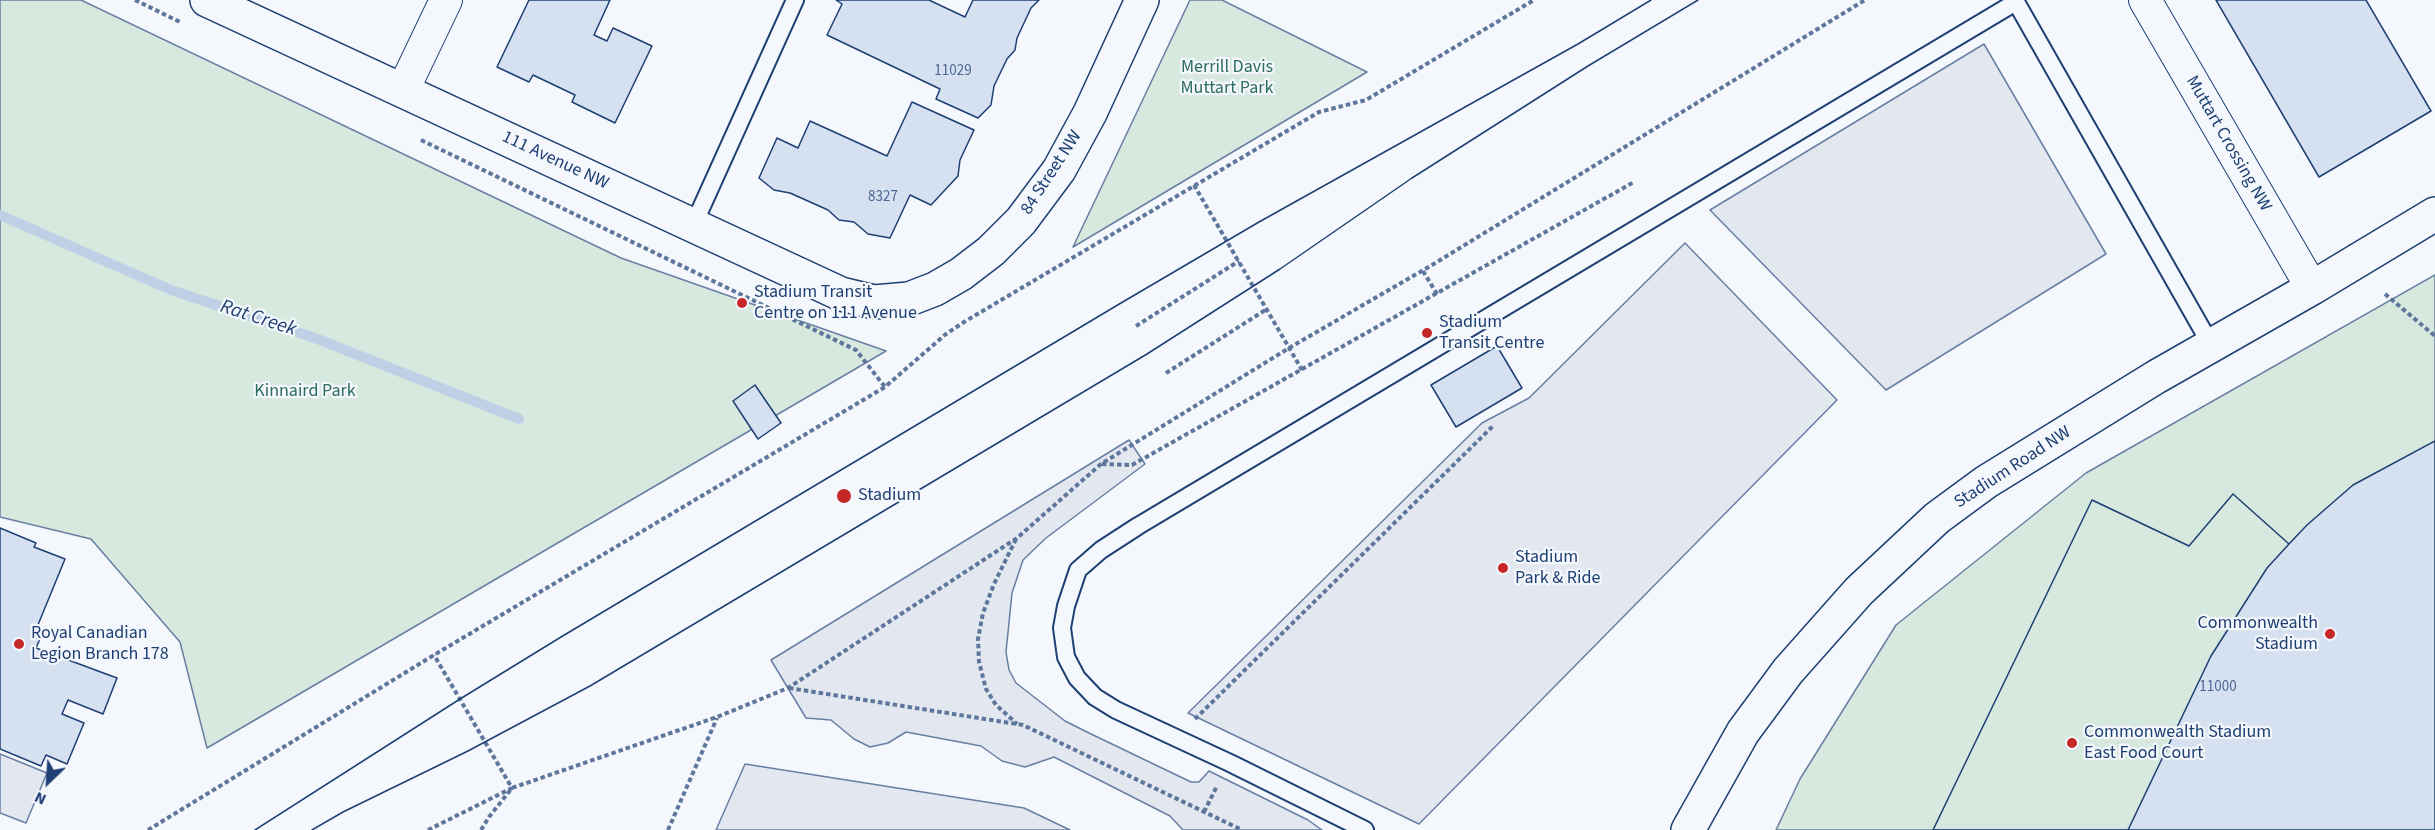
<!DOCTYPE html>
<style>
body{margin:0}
#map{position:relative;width:2435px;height:830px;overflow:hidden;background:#f4f7fb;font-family:"Source Sans 3",sans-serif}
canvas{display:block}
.north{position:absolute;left:18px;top:752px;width:60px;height:60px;-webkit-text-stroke:4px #f4f7fb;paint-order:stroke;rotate:205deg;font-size:16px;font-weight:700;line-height:24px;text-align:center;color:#1d3f73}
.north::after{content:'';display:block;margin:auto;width:21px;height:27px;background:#1d3f73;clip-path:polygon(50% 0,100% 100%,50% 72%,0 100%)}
</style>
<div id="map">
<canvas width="2435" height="830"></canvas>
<div class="north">N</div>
</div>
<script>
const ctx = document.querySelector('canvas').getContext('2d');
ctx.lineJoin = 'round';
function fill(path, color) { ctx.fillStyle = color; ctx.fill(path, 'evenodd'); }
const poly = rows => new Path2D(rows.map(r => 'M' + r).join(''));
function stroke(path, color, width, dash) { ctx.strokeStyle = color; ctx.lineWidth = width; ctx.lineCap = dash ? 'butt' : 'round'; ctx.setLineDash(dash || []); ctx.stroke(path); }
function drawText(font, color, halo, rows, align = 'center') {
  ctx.font = font + ' "Source Sans 3",sans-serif'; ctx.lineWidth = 4.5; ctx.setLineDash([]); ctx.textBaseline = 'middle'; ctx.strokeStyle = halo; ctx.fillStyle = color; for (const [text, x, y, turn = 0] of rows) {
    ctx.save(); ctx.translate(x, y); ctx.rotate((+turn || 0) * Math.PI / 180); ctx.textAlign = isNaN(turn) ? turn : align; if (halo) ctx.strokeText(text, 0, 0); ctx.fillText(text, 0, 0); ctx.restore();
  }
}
const green = poly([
 [0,0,81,0,621,258,886,351,207,748,180,642,91,539,0,517,0,0],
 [1190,0,1222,0,1367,72,1073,247,1190,0],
 [2435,275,2435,830,1776,830,1800,779,1896,625,2086,473,2435,275]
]);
fill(green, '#d7e8df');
stroke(green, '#687fa3', 1.5);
const parking = poly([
 [1984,44,2106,254,1886,390,1710,210,1984,44],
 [1685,243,1837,400,1419,824,1188,713,1482,423,1529,398,1685,243],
 [1129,440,1145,464,1046,538,1023,560,1012,593,1006,652,1009,670,1016,683,1065,721,1089,733,1191,782,1199,782,1209,771,1308,820,1322,830,1183,830,1170,816,1054,757,1025,767,1002,761,981,746,906,732,888,743,870,747,854,739,831,720,806,718,771,660,1129,440],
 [0,754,47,773,26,823,0,813,0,754],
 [745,764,1024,808,1070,830,716,830,745,764]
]);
fill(parking, '#e3e8f0');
stroke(parking, '#687fa3', 1.5);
stroke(poly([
 [0,215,171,290,315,338,519,419]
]), '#bed0e5', 10);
const building = poly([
 [529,0,610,0,594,35,607,41,613,28,652,46,615,123,572,102,575,95,533,75,529,82,497,67,529,0],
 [836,0,929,0,965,17,973,0,1039,0,1031,8,1017,38,1015,50,1007,59,994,86,991,105,978,118,936,99,940,89,827,35,842,4,836,0],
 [2216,0,2366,0,2431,111,2319,177,2216,0],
 [912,102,974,130,960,160,958,176,931,205,910,195,890,238,868,234,854,222,839,220,828,210,790,193,774,190,759,178,777,138,798,148,810,121,887,156,912,102],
 [1497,346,1522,388,1456,427,1431,385,1497,346],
 [755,385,781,423,758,439,733,401,755,385],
 [2435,441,2435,830,1933,830,2092,500,2189,546,2233,494,2289,544,2307,525,2353,485,2435,441],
 [2233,494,2289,544,2267,568,2211,656,2128,830,1933,830,2092,500,2189,546,2233,494],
 [0,528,36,543,34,547,65,559,33,637,40,639,36,648,117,678,103,714,68,700,62,714,84,723,67,764,46,755,41,766,0,749,0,528]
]);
fill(building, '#d5e0f0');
stroke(building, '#1d3f73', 1.5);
const service = poly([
 [693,226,795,0],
 [1365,830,1230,763,1116,710,1095,697,1077,678,1066,657,1062,628,1066,606,1078,570,1101,550,1138,526,2016,2,2211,345]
]);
const minor = poly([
 [2145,0,2312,288],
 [403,90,446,0]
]);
const tertiary = poly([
 [207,0,841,294,874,302,909,299,935,289,961,274,991,251,1021,221,1059,170,1090,113,1142,0]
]);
const secondary = poly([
 [1688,830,1743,732,1788,671,1859,591,1937,518,1986,482,2156,377,2312,288,2435,214]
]);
stroke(service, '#1d3f73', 20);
stroke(minor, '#1d3f73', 34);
stroke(tertiary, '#1d3f73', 36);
stroke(secondary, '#1d3f73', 36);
stroke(poly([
 [135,0,180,22],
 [421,140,856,350,885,387],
 [1194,185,1302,370],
 [1423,271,1437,294],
 [2385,294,2435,336],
 [1136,326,1239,261],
 [1166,373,1267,309],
 [1102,464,1132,465,1634,182],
 [1016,539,994,584,983,613,978,639,979,662,986,689,996,705,1017,724],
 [789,688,1023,725,1242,830],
 [1195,719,1493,426],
 [1204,812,1217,786],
 [148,830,434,655,885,387,946,334,964,322,1319,112,1366,100,1534,0],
 [428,830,512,788,434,655],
 [481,830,489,817,512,788,717,717,788,688,1017,538,1101,464,1289,348,1432,265,1865,0],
 [668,830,717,718]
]), '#5e769c', 4, [4.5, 3]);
stroke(service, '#f4f7fb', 16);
stroke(minor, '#f4f7fb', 32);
stroke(tertiary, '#f4f7fb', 33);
stroke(secondary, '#f4f7fb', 33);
stroke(poly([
 [255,830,460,699,561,637,1121,303,1259,222,1578,44,1651,0],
 [312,830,343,812,468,751,590,686,1147,354,1280,269,1412,178,1588,66,1698,0]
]), '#1d3f73', 1.5);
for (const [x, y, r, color] of [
 [742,303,6,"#c62828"],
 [1427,333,6,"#c62828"],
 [844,496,8,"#c62828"],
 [1503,568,6,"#c62828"],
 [2330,634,6,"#c62828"],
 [19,644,6,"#c62828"],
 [2072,743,6,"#c62828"]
]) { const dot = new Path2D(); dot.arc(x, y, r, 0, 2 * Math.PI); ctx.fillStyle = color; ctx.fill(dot); stroke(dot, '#f4f7fb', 2); }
drawText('15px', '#4b6792', null, [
 ["11029",953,72],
 ["8327",883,198],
 ["11000",2218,688]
]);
drawText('18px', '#2c6c60', '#f4f7fb', [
 ["Merrill Davis",1227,68],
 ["Muttart Park",1227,89],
 ["Kinnaird Park",305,392]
]);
drawText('18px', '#1d3f73', '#f4f7fb', [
 ["Muttart Crossing NW",2228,144,60],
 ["111 Avenue NW",555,161,25],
 ["84 Street NW",1052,173,-57],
 ["Stadium Road NW",2013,468,-33]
]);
drawText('18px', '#1d3f73', '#f4f7fb', [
 ["Stadium Transit",754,293],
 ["Centre on 111 Avenue",754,314],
 ["Stadium",1439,323],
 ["Transit Centre",1439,344],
 ["Stadium",858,496],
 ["Stadium",1515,558],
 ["Park & Ride",1515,579],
 ["Commonwealth",2318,624,"right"],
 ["Stadium",2318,645,"right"],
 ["Royal Canadian",31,634],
 ["Legion Branch 178",31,655],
 ["Commonwealth Stadium",2084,733],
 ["East Food Court",2084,754]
], 'left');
drawText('italic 20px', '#1d3f73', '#f4f7fb', [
 ["Rat Creek",258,319,18]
]);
</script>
